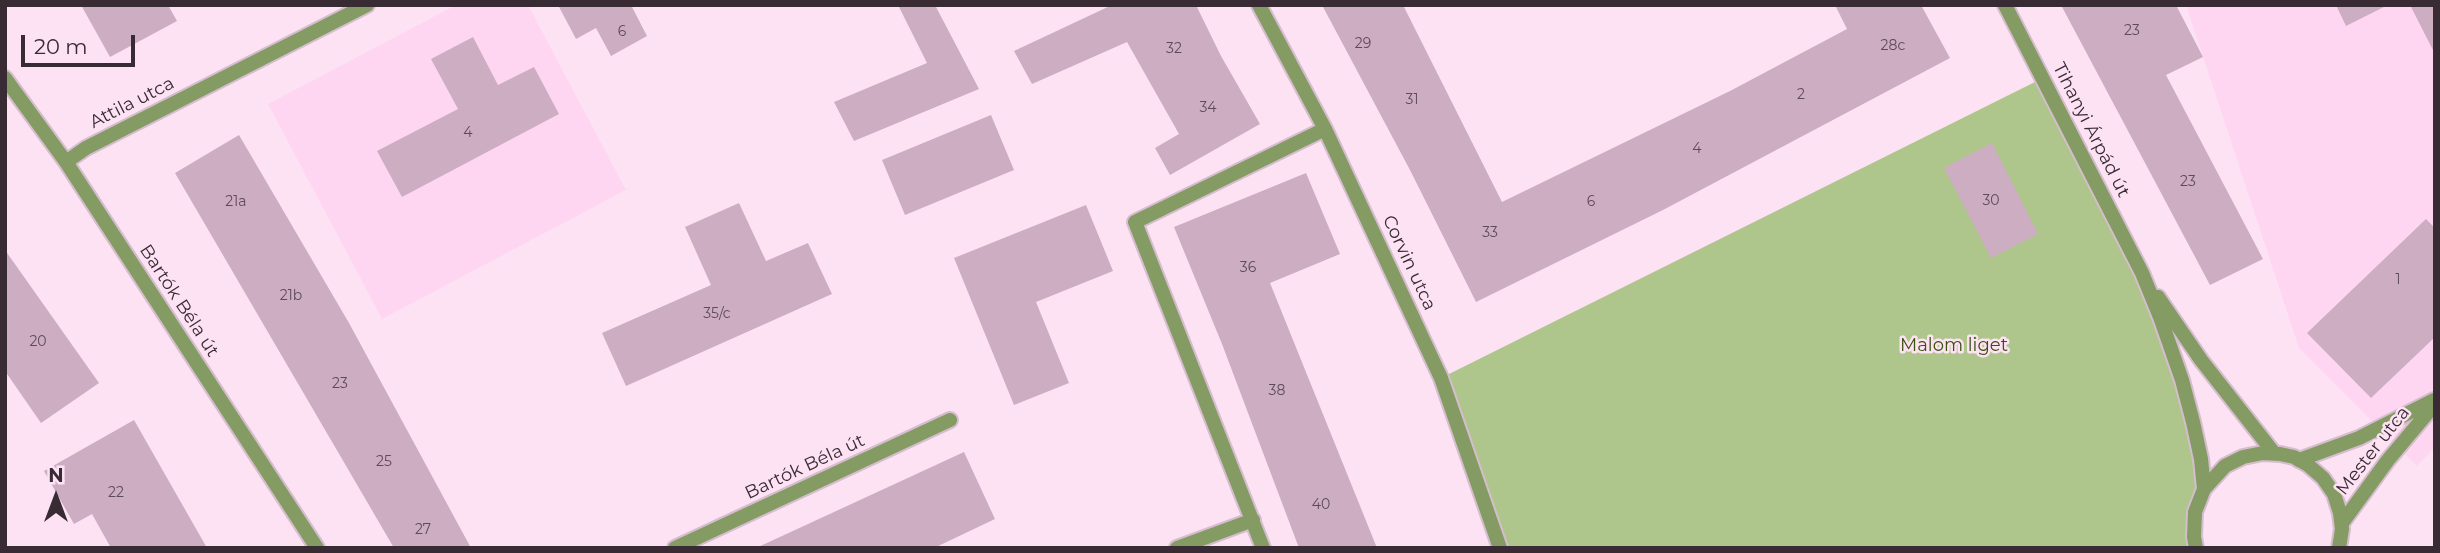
<!DOCTYPE html>
<meta charset="utf-8">
<style>
body{margin:0}
#map{position:relative;width:2440px;height:553px;overflow:hidden;background:#fde2f4;font-family:Montserrat,sans-serif}
canvas{display:block}
.frame{position:absolute;inset:0;border:7px solid #382b34;pointer-events:none}
.north{position:absolute;left:21px;top:462px;width:70px;height:70px;-webkit-text-stroke:5px #fde2f4;paint-order:stroke;rotate:0deg;font-size:19px;font-weight:700;line-height:28px;text-align:center;color:#382b34}
.north::after{content:'';display:block;margin:auto;width:24px;height:32px;background:#382b34;clip-path:polygon(50% 0,100% 100%,50% 72%,0 100%)}
.scale{position:absolute;left:21px;top:35px;width:114px;height:32px;box-sizing:border-box;border:4px solid #382b34;border-top:0;padding-left:9px;font-size:21px;line-height:24px;white-space:nowrap;color:#382b34;-webkit-text-stroke:5px #fde2f4;paint-order:stroke}
</style>
<div id="map">
<canvas width="2440" height="553"></canvas>
<div class="frame"></div>
<div class="north">N</div>
<div class="scale">20 m</div>
</div>
<script>
const ctx = document.querySelector('canvas').getContext('2d');
ctx.lineJoin = 'round';
function fill(path, color) { ctx.fillStyle = color; ctx.fill(path, 'evenodd'); }
const poly = rows => new Path2D(rows.map(r => 'M' + r).join(''));
function stroke(path, color, width, dash) { ctx.strokeStyle = color; ctx.lineWidth = width; ctx.lineCap = dash ? 'butt' : 'round'; ctx.setLineDash(dash || []); ctx.stroke(path); }
function drawText(font, color, halo, rows, align = 'center') {
  ctx.font = font + ' Montserrat,sans-serif'; ctx.lineWidth = 5; ctx.setLineDash([]); ctx.textBaseline = 'middle'; ctx.strokeStyle = halo; ctx.fillStyle = color; for (const [text, x, y, turn = 0] of rows) {
    ctx.save(); ctx.translate(x, y); ctx.rotate((+turn || 0) * Math.PI / 180); ctx.textAlign = isNaN(turn) ? turn : align; if (halo) ctx.strokeText(text, 0, 0); ctx.fillText(text, 0, 0); ctx.restore();
  }
}
fill(poly([
 [456,5,528,5,626,190,382,319,268,104],
 [2186,5,2435,5,2435,447,2417,466,2299,348]
]), '#ffd6f1');
fill(poly([
 [2043,78,2142,273,2201,459,2196,548,1500,548,1441,378]
]), '#aec68b');
fill(poly([
 [81,5,168,5,177,21,110,57],
 [558,5,631,5,647,36,611,56,596,28,576,39],
 [898,5,935,5,979,89,854,141,834,102,927,63],
 [1112,5,1196,5,1221,56,1260,124,1170,175,1155,148,1179,134,1127,42,1032,84,1014,51],
 [1322,5,1403,5,1502,202,1730,91,1847,29,1835,5,1921,5,1950,58,1663,210,1476,302,1410,170],
 [2061,5,2176,5,2203,57,2166,75,2263,259,2210,285],
 [2336,5,2388,5,2346,26],
 [2410,5,2435,5,2435,54],
 [473,37,498,85,534,67,559,114,402,197,377,151,458,109,431,59],
 [991,115,1014,170,905,215,882,160],
 [239,135,349,323,471,548,394,548,175,173],
 [1992,143,2038,234,1991,258,1944,168],
 [1306,173,1340,254,1270,283,1377,548,1299,548,1222,344,1174,227],
 [739,203,766,261,808,243,832,294,626,386,602,333,711,285,685,227],
 [1086,205,1113,271,1036,302,1069,383,1014,405,954,258],
 [2426,219,2435,228,2435,337,2371,398,2307,333],
 [5,250,99,383,41,423,5,371],
 [134,420,207,548,111,548,92,514,74,524,44,471],
 [964,452,995,519,934,548,756,548]
]), '#cdadc2');
const service = poly([
 [675,548,950,420]
]);
const minor = poly([
 [1259,5,1325,129,1441,378,1500,548],
 [5,78,66,162,317,548],
 [66,162,86,148,367,5],
 [2299,460,2359,438,2434,400],
 [2342,523,2388,460,2435,404],
 [1177,548,1253,520],
 [1263,548,1135,222,1325,129]
]);
const tertiary = poly([
 [2005,5,2142,273,2160,317,2182,380,2193,422,2201,459,2204,489],
 [2158,297,2201,360,2274,453],
 [2196,548,2194,537,2195,512,2204,489,2225,466,2243,457,2263,453,2280,454,2294,457,2308,465,2323,478,2334,494,2340,513,2342,529,2339,548]
]);
stroke(service, '#d6bdce', 18);
stroke(minor, '#d6bdce', 18);
stroke(tertiary, '#d6bdce', 18);
stroke(service, '#849b63', 14);
stroke(minor, '#849b63', 14);
stroke(tertiary, '#849b63', 14);
drawText('14px', '#5d4c58', null, [
 ["23",2132,31],
 ["6",622,32],
 ["29",1363,44],
 ["28c",1893,46],
 ["32",1174,49],
 ["2",1801,95],
 ["31",1412,100],
 ["34",1208,108],
 ["4",468,133],
 ["4",1697,149],
 ["23",2188,182],
 ["30",1991,201],
 ["21a",236,202],
 ["6",1591,202],
 ["33",1490,233],
 ["36",1248,268],
 ["1",2398,280],
 ["21b",291,296],
 ["35/c",717,314],
 ["20",38,342],
 ["23",340,384],
 ["38",1277,391],
 ["25",384,462],
 ["22",116,493],
 ["40",1321,505],
 ["27",423,530]
]);
drawText('18px', '#382b34', '#fde2f4', [
 ["Attila utca",132,103,-27],
 ["Tihanyi Árpád út",2091,130,63],
 ["Corvin utca",1409,263,65],
 ["Bartók Béla út",179,301,57],
 ["Mester utca",2373,451,-52],
 ["Bartók Béla út",805,467,-25]
]);
drawText('18px', '#3b5110', '#fde2f4', [
 ["Malom liget",1954,346]
]);
</script>
